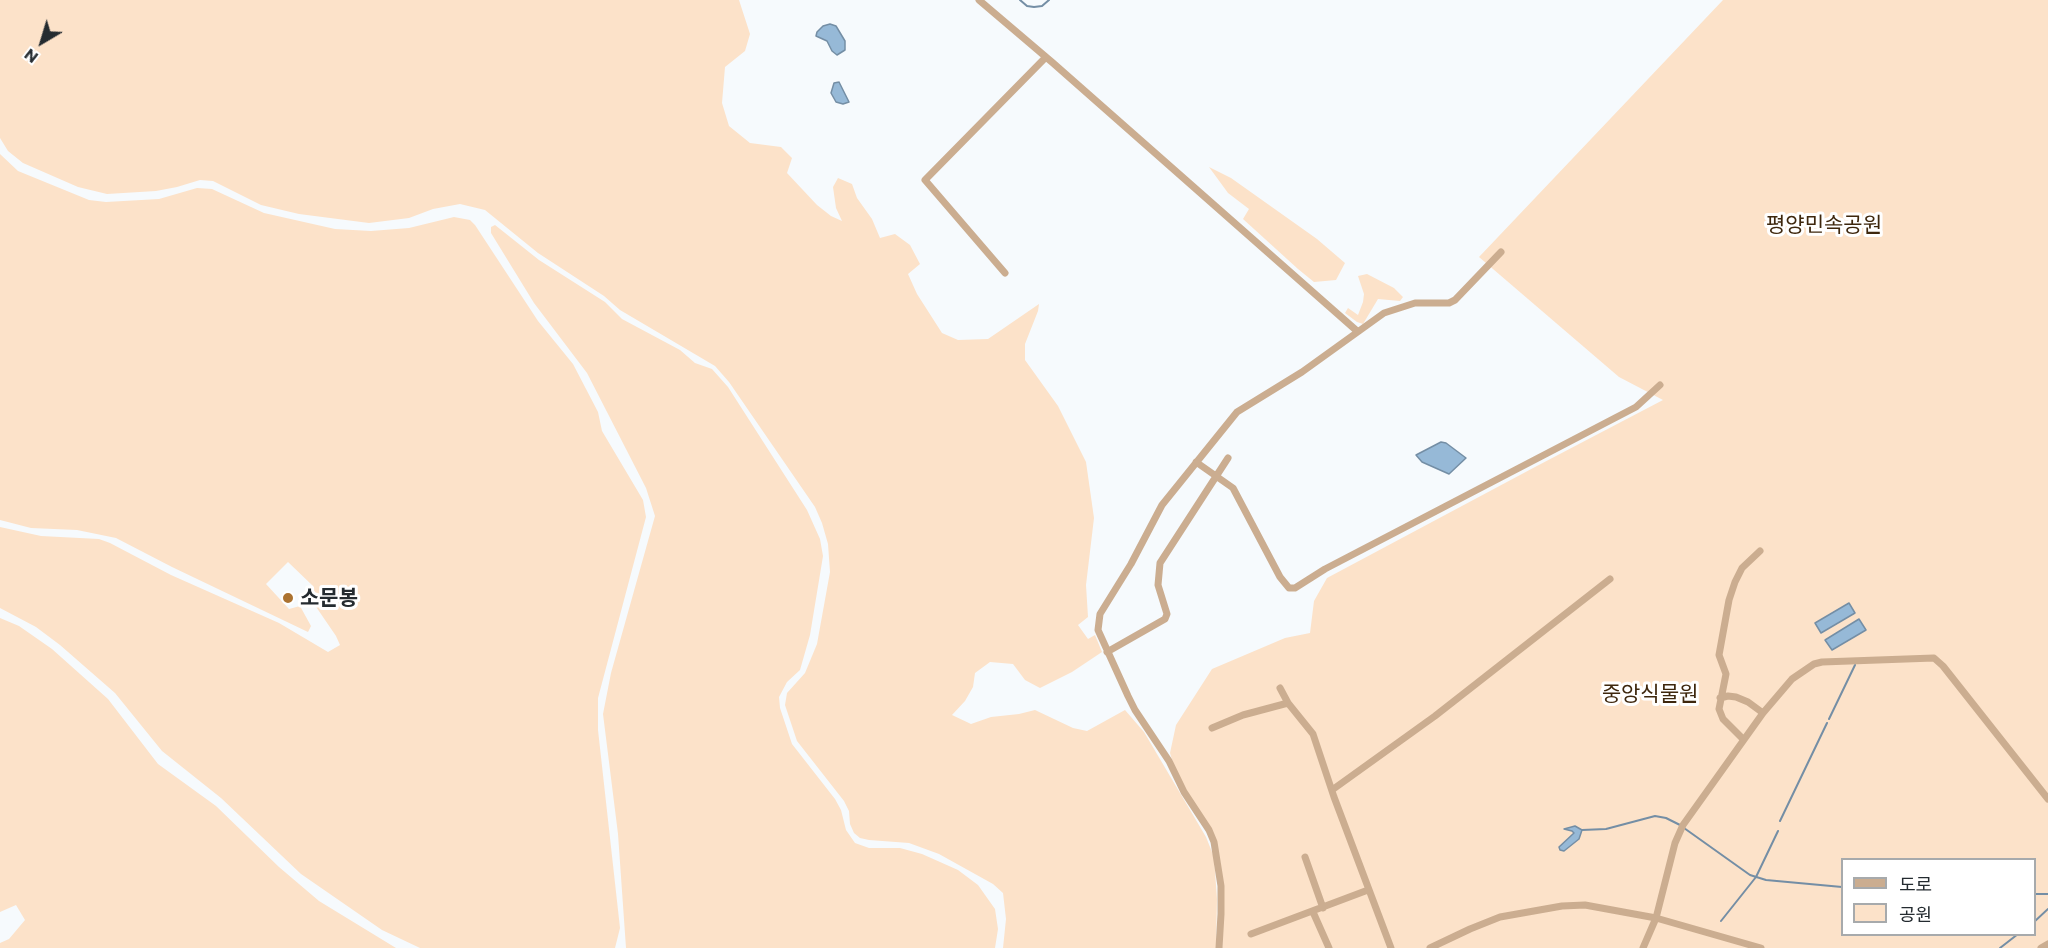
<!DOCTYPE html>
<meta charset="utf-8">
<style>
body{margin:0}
#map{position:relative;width:2048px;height:948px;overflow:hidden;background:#f6fafd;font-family:Commissioner,"Noto Sans KR",sans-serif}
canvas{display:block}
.legend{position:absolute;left:1841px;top:858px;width:195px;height:78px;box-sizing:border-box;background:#fff;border:2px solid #a7aaac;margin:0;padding:8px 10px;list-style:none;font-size:18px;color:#242b30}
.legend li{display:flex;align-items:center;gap:12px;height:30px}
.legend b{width:30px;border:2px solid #a7aaac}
.north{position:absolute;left:12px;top:12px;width:60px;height:60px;-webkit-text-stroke:4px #fff;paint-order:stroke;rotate:218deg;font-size:16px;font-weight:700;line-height:24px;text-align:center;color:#242b30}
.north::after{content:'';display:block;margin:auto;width:21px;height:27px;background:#242b30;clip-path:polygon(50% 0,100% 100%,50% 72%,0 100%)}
</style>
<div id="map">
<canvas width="2048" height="948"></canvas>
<ul class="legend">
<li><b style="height:8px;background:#cbad90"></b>도로</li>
<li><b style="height:16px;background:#fce2c9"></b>공원</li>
</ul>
<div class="north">N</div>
</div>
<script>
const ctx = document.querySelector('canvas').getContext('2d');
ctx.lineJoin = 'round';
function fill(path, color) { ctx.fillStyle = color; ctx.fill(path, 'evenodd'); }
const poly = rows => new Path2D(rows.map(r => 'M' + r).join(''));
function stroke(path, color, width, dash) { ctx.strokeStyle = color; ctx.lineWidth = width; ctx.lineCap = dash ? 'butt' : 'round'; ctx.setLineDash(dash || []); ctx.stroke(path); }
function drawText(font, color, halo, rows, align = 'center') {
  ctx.font = font + ' Commissioner,"Noto Sans KR",sans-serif'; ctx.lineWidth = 6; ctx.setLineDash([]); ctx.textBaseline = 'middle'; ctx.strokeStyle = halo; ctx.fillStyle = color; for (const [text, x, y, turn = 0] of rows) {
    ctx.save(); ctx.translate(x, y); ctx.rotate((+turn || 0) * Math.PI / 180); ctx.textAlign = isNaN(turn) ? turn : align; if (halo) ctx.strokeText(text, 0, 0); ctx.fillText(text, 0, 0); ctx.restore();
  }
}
fill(poly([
 [0,0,739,0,750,34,745,51,725,67,722,103,729,126,750,143,781,147,792,158,787,173,817,205,831,216,842,221,836,208,833,187,838,178,852,184,857,198,872,219,880,238,895,234,910,245,920,264,908,274,917,294,942,333,958,340,988,339,1039,304,1038,311,1025,344,1025,360,1058,406,1086,462,1094,518,1086,585,1088,617,1078,625,1088,639,1095,635,1102,652,1072,672,1040,688,1025,680,1013,664,990,662,975,673,973,687,965,701,952,715,971,724,991,717,1019,714,1035,710,1073,728,1087,731,1125,710,1144,732,1206,837,1214,857,1217,899,1216,948,1003,948,1006,919,1003,893,993,884,939,854,909,843,869,840,860,838,854,833,850,824,849,811,844,801,797,741,785,705,787,693,805,673,817,644,830,572,828,544,822,523,815,507,729,382,715,366,620,310,604,296,538,253,485,210,460,204,433,209,409,218,369,223,299,214,261,205,213,181,200,180,177,187,156,191,107,194,78,187,23,163,8,151,0,138],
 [1723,0,2048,0,2048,948,1222,948,1224,901,1220,860,1173,763,1170,753,1176,725,1212,669,1285,638,1310,633,1314,601,1327,578,1535,467,1663,400,1619,377,1479,257],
 [1842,860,2034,860,2034,934,1842,934],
 [0,154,18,171,89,200,106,202,159,199,197,188,212,189,264,213,335,229,371,231,409,228,454,217,470,220,475,225,538,321,573,364,598,412,602,431,643,500,646,517,598,698,598,730,620,928,615,948,420,948,382,930,301,874,221,798,162,751,115,693,60,645,36,627,0,608,0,527,41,536,99,539,110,543,171,575,279,623,328,652,340,645,336,636,310,598,313,586,288,562,266,584,289,609,300,606,311,626,308,632,172,567,116,538,77,530,31,528,0,520],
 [1209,167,1231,178,1317,239,1345,263,1336,280,1314,282,1298,269,1243,219,1249,209,1228,193],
 [495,225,539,260,605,302,622,319,680,350,695,363,712,369,728,387,807,510,820,539,823,556,810,635,800,670,787,682,779,697,780,708,792,744,835,799,841,810,846,830,855,843,869,848,900,848,922,854,958,870,978,885,995,909,998,929,995,948,626,948,618,834,603,714,611,673,655,516,646,488,587,373,534,303,491,233,491,227],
 [1367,274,1394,288,1403,297,1400,301,1378,299,1363,324,1357,322,1345,313,1348,308,1358,315,1363,302,1364,294,1358,276],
 [0,618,19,626,52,649,108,699,158,764,216,806,279,867,319,901,396,948,0,948,0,943,9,939,25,920,16,905,0,912]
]), '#fce2c9');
const water = poly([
 [830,24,836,26,845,41,845,50,837,55,832,51,827,41,816,36,817,32,823,26,830,24],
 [839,82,849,102,843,104,836,102,831,93,834,83,839,82],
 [1441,442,1446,443,1466,458,1449,474,1422,462,1416,455,1441,442],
 [1849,603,1855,613,1821,633,1815,623,1849,603],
 [1859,619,1866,630,1832,650,1825,640,1859,619],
 [1575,826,1582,830,1579,839,1564,851,1560,850,1559,847,1574,833,1572,831,1564,829,1575,826]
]);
fill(water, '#96b9d7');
stroke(water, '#748ea5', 1.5);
stroke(poly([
 [1020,0,1027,6,1034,7,1042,6,1049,0],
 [1829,719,1855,665],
 [1780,821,1827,723],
 [1684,828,1750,875,1766,880,1842,887],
 [1582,830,1606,829,1655,816,1666,818,1680,825],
 [2034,894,2048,894],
 [1721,921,1756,877,1778,831],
 [2034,922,2048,909],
 [2000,948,2018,934]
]), '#748ea5', 2);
stroke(poly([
 [979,0,1053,63,1357,331],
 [1005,273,925,180,1046,57],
 [1196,462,1233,488,1280,577,1289,588,1295,588,1325,569,1636,407,1660,385],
 [1107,652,1165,619,1167,614,1158,585,1160,563,1228,458],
 [1280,688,1288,703,1313,734,1334,797,1391,948],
 [1720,698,1728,696,1736,697,1748,702,1763,713],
 [1212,728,1243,715,1288,703],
 [1743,739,1723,719,1719,709,1726,674,1719,655,1729,600,1735,582,1742,568,1760,551],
 [1332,790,1435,716,1610,579],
 [1305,857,1323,908],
 [1313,912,1329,948],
 [1251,934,1368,890],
 [1219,948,1221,914,1221,886,1214,842,1209,830,1184,792,1169,761,1135,710,1128,696,1098,630,1100,614,1131,564,1162,505,1237,412,1302,372,1384,313,1415,303,1449,303,1455,300,1501,252],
 [1430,948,1470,929,1500,917,1562,906,1585,905,1656,918,1761,948],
 [1643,948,1656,918,1675,843,1683,825,1763,713,1792,679,1814,664,1822,662,1934,658,1943,666,2048,799],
 [2041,948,2048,944]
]), '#cbad90', 7);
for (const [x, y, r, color] of [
 [288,598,6,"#ab7230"]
]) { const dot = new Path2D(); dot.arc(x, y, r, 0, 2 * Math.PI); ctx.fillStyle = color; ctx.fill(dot); stroke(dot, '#fff', 2); }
drawText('21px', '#3e270d', '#fff', [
 ["평양민속공원",1824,225],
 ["중앙식물원",1650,694]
]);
drawText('bold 21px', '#242b30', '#fff', [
 ["소문봉",300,598]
], 'left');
</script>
